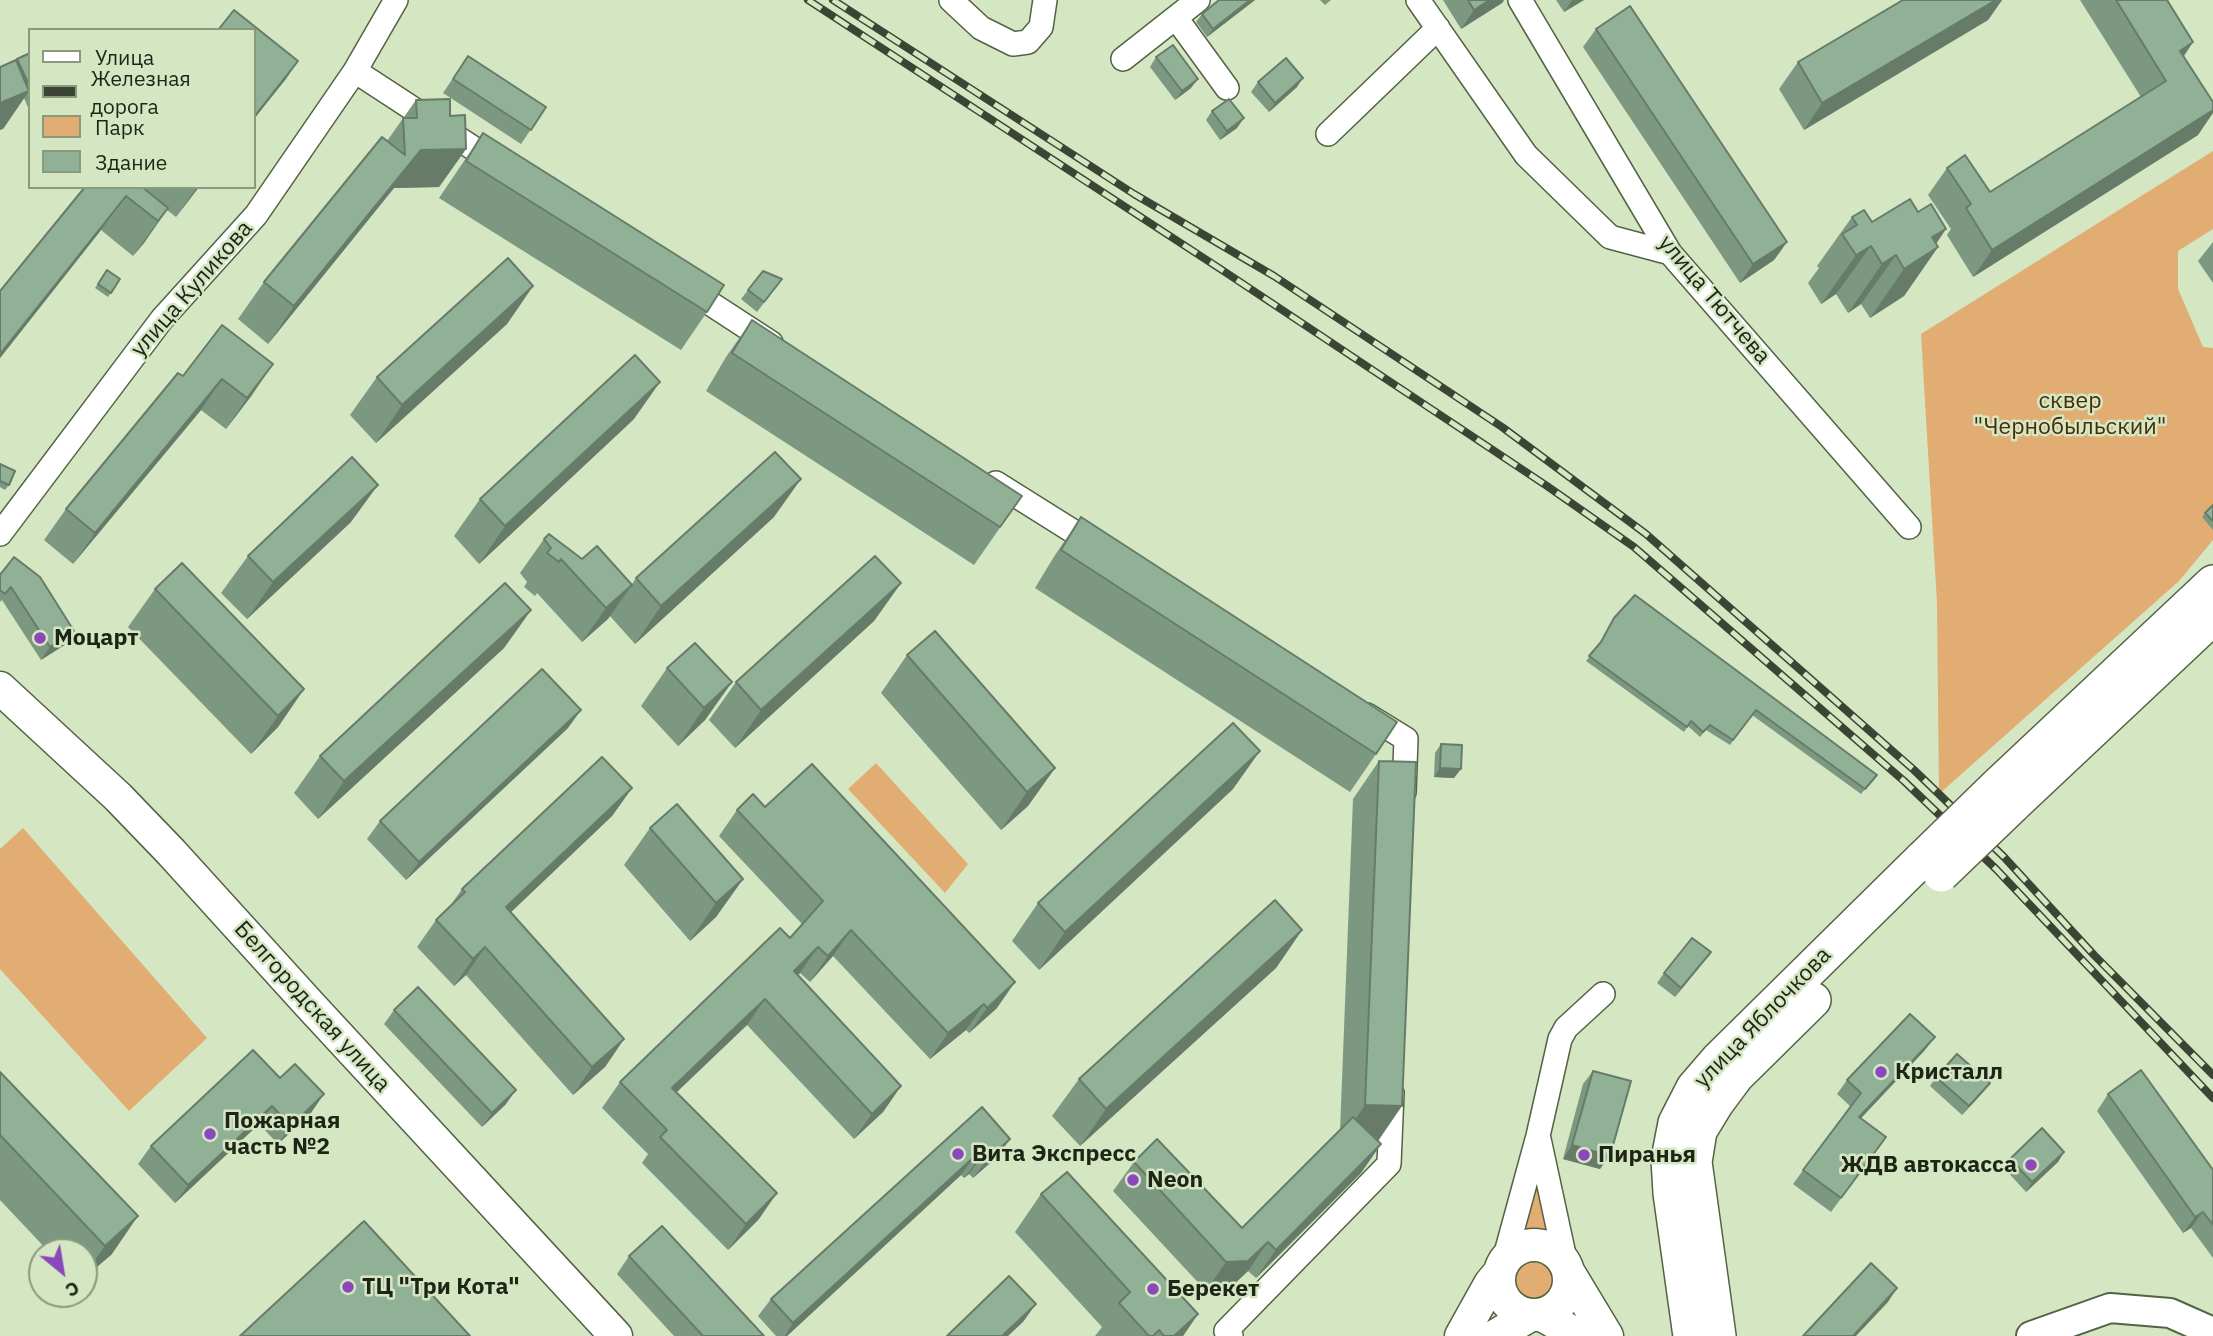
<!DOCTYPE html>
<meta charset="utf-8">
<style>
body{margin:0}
#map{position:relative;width:2213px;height:1336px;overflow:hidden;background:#d4e6c2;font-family:"IBM Plex Sans",sans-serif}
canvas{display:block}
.legend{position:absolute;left:28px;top:28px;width:228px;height:161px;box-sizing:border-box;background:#d4e6c2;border:2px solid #8b997e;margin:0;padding:9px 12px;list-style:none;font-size:21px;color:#1e2517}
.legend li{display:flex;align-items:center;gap:14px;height:35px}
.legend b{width:35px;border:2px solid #8b997e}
.north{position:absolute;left:28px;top:1238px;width:70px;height:70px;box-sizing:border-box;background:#d4e6c2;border:2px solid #8b997e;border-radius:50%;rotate:150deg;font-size:19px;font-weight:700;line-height:28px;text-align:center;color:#1e2517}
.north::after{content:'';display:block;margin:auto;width:24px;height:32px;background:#8c47bb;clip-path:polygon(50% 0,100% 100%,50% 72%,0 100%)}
</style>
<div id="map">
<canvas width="2213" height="1336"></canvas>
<ul class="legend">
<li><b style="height:9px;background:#fff"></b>Улица</li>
<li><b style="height:9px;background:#3c4533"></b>Железная дорога</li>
<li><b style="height:19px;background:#e2ad72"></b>Парк</li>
<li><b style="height:19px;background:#91b196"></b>Здание</li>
</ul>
<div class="north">С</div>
</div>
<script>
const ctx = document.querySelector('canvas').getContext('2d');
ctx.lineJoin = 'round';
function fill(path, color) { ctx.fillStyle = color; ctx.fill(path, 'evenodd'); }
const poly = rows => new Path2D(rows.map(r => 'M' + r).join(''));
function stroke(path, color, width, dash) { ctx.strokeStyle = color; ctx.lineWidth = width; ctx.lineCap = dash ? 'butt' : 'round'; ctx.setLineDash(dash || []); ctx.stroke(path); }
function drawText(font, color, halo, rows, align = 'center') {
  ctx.font = font + ' "IBM Plex Sans",sans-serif'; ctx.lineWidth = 5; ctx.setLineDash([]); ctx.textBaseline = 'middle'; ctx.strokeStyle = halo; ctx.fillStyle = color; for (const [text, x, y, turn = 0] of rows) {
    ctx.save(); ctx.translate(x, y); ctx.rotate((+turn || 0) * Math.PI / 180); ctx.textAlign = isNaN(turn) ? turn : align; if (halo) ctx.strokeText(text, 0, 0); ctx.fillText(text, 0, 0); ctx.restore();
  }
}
fill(poly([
 [2213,151,2213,229,2178,251,2178,289,2203,347,2213,348,2213,540,2179,581,1939,794,1937,603,1921,334],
 [876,763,968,864,945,893,848,789],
 [23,828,207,1038,129,1111,0,969,0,849],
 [1539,1179,1556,1243,1544,1239,1531,1239,1517,1244],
 '1513 1280a23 23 0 1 1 46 0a23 23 0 1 1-46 0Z'
]), '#e2ad72');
const minor = poly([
 [951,0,981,28,1013,44,1028,42,1041,27,1045,0],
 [1418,0,1526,155,1610,237,1670,253],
 [1520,0,1670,253,1909,527],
 [1176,18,1227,88],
 [1123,59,1198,0],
 [355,71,499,165],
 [1328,134,1438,28],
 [685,287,771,343],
 [996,483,1098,547],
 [0,534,162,319,256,215,355,71,396,0],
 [1367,715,1406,739,1404,792],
 [1539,1139,1566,1264],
 [1503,1264,1538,1136,1560,1039,1566,1028,1603,994],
 [1231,1336,1226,1331,1389,1164,1392,1093]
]);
const tertiary = poly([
 [2031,1336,2110,1308,2170,1313,2213,1332]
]);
const secondary = poly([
 [0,688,118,797,171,852,309,1004,616,1336],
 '1499 1280a35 35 0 1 1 70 0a35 35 0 1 1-70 0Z',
 [1569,1273,1607,1336],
 [1542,1315,1579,1336],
 [1461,1336,1490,1284,1499,1273],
 [1495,1336,1529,1316]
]);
const primary = poly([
 [1997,786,2213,583],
 [2013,805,2213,617],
 [1691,1336,1671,1193,1669,1159,1676,1123,1694,1088,1719,1059,1923,858],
 [1718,1336,1694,1162,1699,1131,1716,1103,1736,1076,1813,1000]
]);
stroke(minor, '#536243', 26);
stroke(tertiary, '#536243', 32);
stroke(secondary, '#536243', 35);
stroke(primary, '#536243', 38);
stroke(minor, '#fff', 23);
stroke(tertiary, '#fff', 28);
stroke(secondary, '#fff', 32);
stroke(primary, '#fff', 35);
const rail = poly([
 [808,0,1222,270,1547,486,1634,547,1904,781,1996,869,2213,1098],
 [833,0,1134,194,1274,276,1502,427,1646,534,1914,770,2004,857,2094,955,2213,1075]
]);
stroke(rail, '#3c4533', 8);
stroke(rail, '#d4e6c2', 5, [16]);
const primaryBridge = poly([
 [1923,858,1997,786],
 [1941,874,2013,805]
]);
stroke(primaryBridge, '#536243', 38, []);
stroke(primaryBridge, '#fff', 35);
fill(poly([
 [1219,0,1255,0,1207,37,1196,22,1202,14],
 [1320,0,1331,0,1325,5],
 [1443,0,1504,0,1502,3,1461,29],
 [1556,0,1584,0,1564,12],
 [1903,0,2002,0,1988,20,1804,130,1779,89,1798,62],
 [2080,0,2167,0,2193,42,2184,56,2198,135,1973,277,1947,235,1951,229,1928,195,1947,168,1990,192,2141,97],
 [1596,29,1787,242,1774,260,1740,283,1583,47],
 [30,53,30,112,24,98,3,129,16,61,17,59],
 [468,56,546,107,521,144,443,93],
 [1156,57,1191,88,1175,100,1150,67],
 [1258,82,1297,87,1269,112,1251,92],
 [416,100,450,116,466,149,439,187,394,188,268,344,238,319,264,282,387,141],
 [1212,111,1237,128,1220,140,1206,120],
 [483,133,707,312,681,350,439,198],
 [85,187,199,187,176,217,167,210,144,243,133,256,101,230,0,358,0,291],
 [1852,217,1872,222,1936,244,1938,247,1904,296,1870,318,1861,304,1848,313,1836,294,1821,304,1808,283,1819,268,1817,266],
 [2213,242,2213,283,2198,261],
 [107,270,120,279,108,297,95,288],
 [782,279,757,312,741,299,748,290],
 [533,286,507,324,376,443,350,415,377,377],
 [752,320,1022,496,974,565,706,391,726,357],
 [222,325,252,395,226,429,201,410,73,564,44,540,66,509,183,376],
 [634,419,479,564,454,536,480,499],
 [0,464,9,485,5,490,0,487],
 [2213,505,2213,530,2202,517],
 [774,517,635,644,610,616,582,642,537,593,535,596,524,587,527,582,520,573,544,539,632,584,636,578],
 [1081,517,1376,754,1350,792,1035,588,1055,555],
 [351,522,247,619,221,593,248,556],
 [0,575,74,631,66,644,41,660,2,600,0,602],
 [901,583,874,621,735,748,709,720,736,682],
 [155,589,304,689,278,727,251,754,128,627],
 [531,610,504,648,318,819,294,793,320,756],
 [1614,618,1877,775,1861,794,1752,715,1730,745,1706,730,1700,737,1688,726,1684,732,1586,661,1599,645],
 [907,655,1055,768,1028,806,1001,830,881,693],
 [667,668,732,682,705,720,678,746,641,706],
 [568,728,406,880,367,839,380,821],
 [1441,744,1454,778,1434,777,1435,753],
 [1379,761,1378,1141,1381,1144,1361,1173,1256,1278,1248,1271,1228,1290,1206,1291,1113,1191,1134,1162,1242,1228,1340,1131,1353,799],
 [632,788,612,816,511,912,624,1039,605,1067,573,1095,466,975,454,986,417,947,436,920,450,906,462,889],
 [1233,789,1039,970,1012,941,1038,903],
 [765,807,997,1008,969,1033,966,1030,930,1059,833,956,810,982,800,973,798,975,901,1086,883,1112,854,1139,747,1025,676,1092,759,1219,728,1250,642,1163,648,1154,602,1108,620,1082,790,938,802,924,719,836,737,810],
 [650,828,743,879,716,917,690,941,624,865],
 [1302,930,1276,968,1080,1146,1052,1116,1079,1079],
 [1711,952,1675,997,1657,983,1664,973],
 [394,1010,506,1104,482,1127,384,1024],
 [253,1050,311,1113,278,1144,259,1124,175,1203,138,1164,151,1146],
 [1925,1050,1861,1118,1876,1151,1831,1212,1793,1184,1850,1106,1837,1094,1847,1080],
 [1593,1071,1600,1169,1563,1159,1583,1084],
 [0,1072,112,1254,84,1278,84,1252,49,1252,0,1200],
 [1936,1077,1990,1083,1983,1092,1962,1115,1930,1086],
 [2108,1094,2213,1170,2213,1258,2191,1228,2183,1233,2097,1111],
 [982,1107,998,1156,973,1178,969,1174,964,1178,961,1175,787,1336,776,1336,758,1316,771,1299],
 [2064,1152,2058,1162,2026,1192,2004,1168,2010,1159],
 [1041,1194,1198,1314,1183,1336,1095,1336,1102,1327,1015,1232],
 [629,1256,764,1336,674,1336,617,1274]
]), '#7d9881');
fill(poly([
 [1250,0,1255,0,1207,37,1213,29],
 [1490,0,1504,0,1502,3,1461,29,1474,10],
 [1572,0,1584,0,1564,12],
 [1996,0,2002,0,1988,20,1804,130,1822,103],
 [2193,42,2175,69,2180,51],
 [298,61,286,79,254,119,254,117],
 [1303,78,1297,87,1269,112,1275,103],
 [1198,79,1191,88,1175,100,1182,91],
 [29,91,3,129,0,130,0,103],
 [2213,110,2213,113,2198,135,1973,277,1992,250],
 [1244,118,1237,128,1220,140,1227,131],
 [466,149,439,187,394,188,268,344,294,306,421,150],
 [197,187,199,187,176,217],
 [126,196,101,230,0,358,0,354],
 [168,208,144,243,133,256,158,221],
 [1946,229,1930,253,1938,247,1904,296,1870,318,1904,269,1932,237],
 [1787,242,1774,260,1740,283,1753,264],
 [1871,246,1836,294,1821,304,1856,255],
 [1896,255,1861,304,1848,313,1882,264],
 [533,286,507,324,376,443,402,405],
 [273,364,252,395,226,429,247,398],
 [222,379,201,410,73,564,95,533],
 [660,382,634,419,479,564,505,526],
 [801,479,774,517,635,644,661,606],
 [378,485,351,522,247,619,273,582],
 [901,583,874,621,735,748,761,710],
 [632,585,608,619,582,642,606,608],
 [531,610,504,648,318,819,344,781],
 [74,631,66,644,41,660,50,647],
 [732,682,705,720,678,746,704,708],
 [304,689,278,727,251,754,278,716],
 [581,710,568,728,406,880,419,862],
 [1260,751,1233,789,1039,970,1065,932],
 [1055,768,1028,806,1001,830,1027,792],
 [1440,768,1461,769,1454,778,1434,777],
 [632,788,612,816,487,935,506,907],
 [743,879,716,917,690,941,716,903],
 [851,930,833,956,810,982,828,956],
 [1302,930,1276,968,1080,1146,1106,1109],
 [485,947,466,975,454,986,473,959],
 [818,947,800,973,776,996,794,971],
 [1711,952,1704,961,1675,997,1681,988],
 [1015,982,997,1008,969,1033,987,1008],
 [765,999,747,1025,654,1114,672,1088],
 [984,1004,966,1030,930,1059,948,1033],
 [1935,1037,1925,1050,1849,1131,1859,1117],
 [624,1039,605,1067,573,1095,592,1067],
 [1990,1083,1983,1092,1962,1115,1969,1106],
 [901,1086,883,1112,854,1139,872,1114],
 [516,1090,506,1104,482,1127,492,1113],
 [324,1094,311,1113,278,1144,291,1126],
 [1365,1105,1402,1106,1376,1144,1339,1143],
 [272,1106,259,1124,175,1203,188,1185],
 [1010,1139,998,1156,973,1178,986,1161],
 [1381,1144,1361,1173,1256,1278,1276,1250],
 [1572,1145,1610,1156,1600,1169,1563,1159],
 [2064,1152,2058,1162,2026,1192,2032,1182],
 [982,1156,969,1174,964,1178,977,1161],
 [974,1157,961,1175,787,1336,785,1336,793,1323],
 [777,1193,759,1219,728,1250,746,1224],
 [2203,1212,2191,1228,2183,1233,2195,1217],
 [138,1216,112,1254,84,1278,84,1275,105,1246],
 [1268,1242,1248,1271,1228,1290,1206,1291,1226,1262],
 [1897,1288,1888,1302,1856,1336,1853,1336],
 [1036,1304,1023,1322,1008,1336,1002,1336],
 [1198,1314,1183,1336,1174,1336]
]), '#667c69');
const building = poly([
 [1219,0,1250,0,1213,29,1202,14,1219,0],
 [1468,0,1490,0,1474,10,1468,0],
 [1903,0,1996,0,1822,103,1798,62,1903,0],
 [2116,0,2167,0,2193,42,2180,51,2213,102,2213,110,1992,250,1966,208,1971,204,1947,168,1965,155,1990,192,2166,81,2116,0],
 [1630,6,1787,242,1753,264,1596,29,1630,6],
 [234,10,298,61,254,117,254,30,218,30,234,10],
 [1173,45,1198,79,1182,91,1156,57,1173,45],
 [30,53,30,87,17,59,30,53],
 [468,56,546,107,531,130,453,79,468,56],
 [1286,58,1303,78,1275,103,1258,82,1286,58],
 [16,60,29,91,0,103,0,67,16,60],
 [450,99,450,116,465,115,466,149,421,150,294,306,264,282,382,137,405,155,403,118,417,118,416,100,450,99],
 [1229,99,1244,118,1227,131,1212,111,1229,99],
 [483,133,724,285,707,312,466,161,483,133],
 [85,187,142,187,168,208,158,221,126,196,0,354,0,291,85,187],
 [1910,199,1918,212,1931,204,1946,229,1932,237,1938,247,1904,269,1896,255,1882,264,1871,246,1856,255,1842,234,1857,225,1852,217,1864,210,1872,222,1910,199],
 [508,258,533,286,402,405,377,377,508,258],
 [107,270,120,279,111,293,98,284,107,270],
 [763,271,782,279,764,302,748,290,763,271],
 [752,320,1022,496,1000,527,732,353,752,320],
 [222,325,273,364,247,398,222,379,95,533,66,509,178,373,183,376,222,325],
 [635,355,660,382,505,526,480,499,635,355],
 [775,452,801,479,661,606,636,578,775,452],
 [352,457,378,485,273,582,248,556,352,457],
 [0,464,15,471,9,485,0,481,0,464],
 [2213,505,2213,521,2205,513,2213,505],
 [1081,517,1397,722,1376,754,1061,550,1081,517],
 [549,534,582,559,597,546,632,585,606,608,561,559,559,562,547,553,551,548,544,539,549,534],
 [875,556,901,583,761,710,736,682,875,556],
 [14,557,40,577,74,631,50,647,11,587,5,594,0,590,0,575,14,557],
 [182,563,304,689,278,716,155,589,182,563],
 [505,583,531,610,344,781,320,756,505,583],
 [1635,595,1877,775,1865,789,1756,710,1733,740,1710,725,1703,732,1691,721,1687,727,1589,656,1601,642,1614,618,1635,595],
 [935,631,1055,768,1027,792,907,655,935,631],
 [695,643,732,682,704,708,667,668,695,643],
 [542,669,581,710,419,862,380,821,542,669],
 [1233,723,1260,751,1065,932,1038,903,1233,723],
 [1441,744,1462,745,1461,769,1440,768,1441,744],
 [602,757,632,788,506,907,624,1039,592,1067,485,947,473,959,436,920,465,892,462,889,602,757],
 [1379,761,1416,762,1402,1106,1365,1105,1379,761],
 [812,764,1015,982,987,1008,984,1004,948,1033,851,930,828,956,818,947,794,971,901,1086,872,1114,765,999,672,1088,777,1193,746,1224,660,1137,667,1130,620,1082,780,928,790,938,823,901,737,810,753,794,765,807,812,764],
 [677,804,743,879,716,903,650,828,677,804],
 [1275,900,1302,930,1106,1109,1079,1079,1275,900],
 [1692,938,1711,952,1681,988,1664,973,1692,938],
 [418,987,516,1090,492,1113,394,1010,418,987],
 [1910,1014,1935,1037,1859,1117,1886,1137,1841,1198,1803,1170,1861,1093,1847,1080,1910,1014],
 [253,1050,280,1078,295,1064,324,1094,291,1126,272,1106,188,1185,151,1146,253,1050],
 [1957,1054,1990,1083,1969,1106,1936,1077,1957,1054],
 [2141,1070,2213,1170,2213,1225,2203,1212,2195,1217,2108,1094,2141,1070],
 [1593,1071,1631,1081,1610,1156,1572,1145,1593,1071],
 [0,1072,138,1216,105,1246,0,1135,0,1072],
 [982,1107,1010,1139,986,1161,982,1156,977,1161,974,1157,793,1323,771,1299,982,1107],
 [1353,1117,1381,1144,1276,1250,1268,1242,1248,1261,1226,1262,1134,1162,1157,1139,1242,1228,1353,1117],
 [2042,1128,2064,1152,2032,1182,2010,1159,2042,1128],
 [1067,1172,1198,1314,1174,1336,1164,1336,1159,1330,1153,1336,1149,1336,1119,1303,1130,1292,1041,1194,1067,1172],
 [364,1221,470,1336,240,1336,364,1221],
 [662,1226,764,1336,703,1336,629,1256,662,1226],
 [1871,1263,1897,1288,1853,1336,1803,1336,1871,1263],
 [1009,1276,1036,1304,1002,1336,947,1336,1009,1276]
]);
fill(building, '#91b196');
stroke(building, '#667c69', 2);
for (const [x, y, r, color] of [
 [40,638,7,"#8c47bb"],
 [1881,1072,7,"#8c47bb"],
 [210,1134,7,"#8c47bb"],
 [958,1154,7,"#8c47bb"],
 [1584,1155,7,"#8c47bb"],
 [2031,1165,7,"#8c47bb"],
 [1133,1180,7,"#8c47bb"],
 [348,1287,7,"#8c47bb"],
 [1153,1289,7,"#8c47bb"]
]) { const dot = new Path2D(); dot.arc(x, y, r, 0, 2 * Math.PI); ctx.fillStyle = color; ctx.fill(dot); stroke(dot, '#d4e6c2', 2.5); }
drawText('23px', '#1e2517', '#d4e6c2', [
 ["улица Куликова",192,289,-49],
 ["улица Тютчева",1714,300,50],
 ["Белгородская улица",312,1007,48],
 ["улица Яблочкова",1763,1018,-46]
]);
drawText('23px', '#482d09', '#d4e6c2', [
 ["сквер",2070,401],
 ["\"Чернобыльский\"",2070,427]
]);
drawText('bold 23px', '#1e2517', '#d4e6c2', [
 ["Моцарт",54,638],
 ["Кристалл",1895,1072],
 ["Пожарная",224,1121],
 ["часть №2",224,1147],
 ["Вита Экспресс",972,1154],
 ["Пиранья",1598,1155],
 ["ЖДВ автокасса",2017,1165,"right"],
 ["Neon",1147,1180],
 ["ТЦ \"Три Кота\"",362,1287],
 ["Берекет",1167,1289]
], 'left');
</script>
